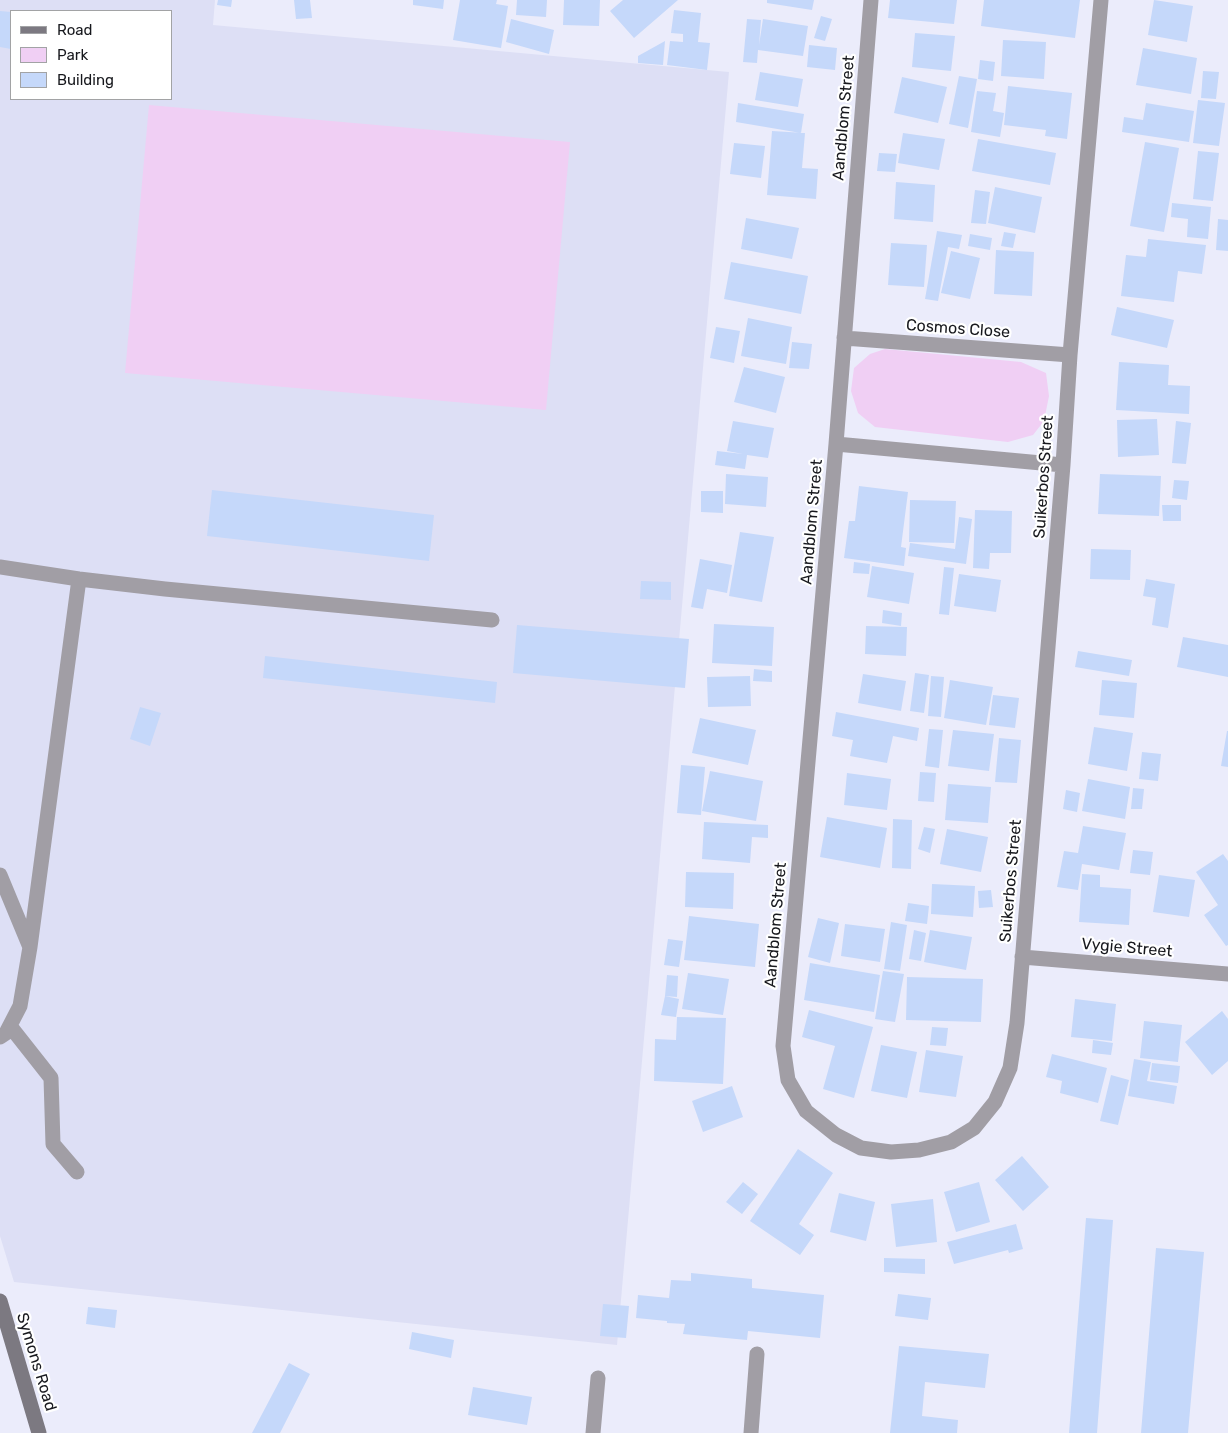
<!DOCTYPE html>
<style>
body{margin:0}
#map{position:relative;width:1228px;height:1433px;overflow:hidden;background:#ebecfb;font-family:Rubik,sans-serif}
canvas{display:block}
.legend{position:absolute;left:10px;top:10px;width:162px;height:90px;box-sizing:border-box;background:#fff;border:1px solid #a2a3a5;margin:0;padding:6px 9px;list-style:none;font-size:15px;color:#17181d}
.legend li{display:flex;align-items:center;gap:10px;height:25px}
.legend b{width:25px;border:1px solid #a2a3a5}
</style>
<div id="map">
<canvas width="1228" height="1433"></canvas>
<ul class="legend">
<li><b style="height:6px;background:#7c7981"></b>Road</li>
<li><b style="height:14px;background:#f0cff4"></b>Park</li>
<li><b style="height:14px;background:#c5d8fa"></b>Building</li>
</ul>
</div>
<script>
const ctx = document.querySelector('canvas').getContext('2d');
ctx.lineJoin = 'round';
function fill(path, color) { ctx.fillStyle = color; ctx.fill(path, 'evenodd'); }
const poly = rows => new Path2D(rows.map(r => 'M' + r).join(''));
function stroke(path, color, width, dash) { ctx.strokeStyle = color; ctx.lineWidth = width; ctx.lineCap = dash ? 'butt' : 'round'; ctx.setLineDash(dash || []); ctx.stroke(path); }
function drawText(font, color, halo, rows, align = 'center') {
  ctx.font = font + ' Rubik,sans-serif'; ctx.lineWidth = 4.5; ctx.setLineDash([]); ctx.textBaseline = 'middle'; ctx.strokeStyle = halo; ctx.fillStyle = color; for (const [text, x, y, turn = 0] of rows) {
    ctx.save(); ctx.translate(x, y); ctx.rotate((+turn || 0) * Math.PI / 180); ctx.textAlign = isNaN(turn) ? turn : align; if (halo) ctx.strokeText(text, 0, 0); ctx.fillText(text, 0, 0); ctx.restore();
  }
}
fill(poly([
 [0,0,215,0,213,25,729,72,617,1345,14,1282,0,1236],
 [11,11,171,11,171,99,11,99]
]), '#dddff5');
fill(poly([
 [149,105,570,142,546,410,125,373],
 [885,349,1021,362,1046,373,1049,396,1044,421,1033,435,1008,442,875,427,858,413,851,391,854,368,870,354]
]), '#f0cff4');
fill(poly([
 [218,0,232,0,231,7,217,5],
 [294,0,310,0,312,18,296,19],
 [413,0,444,0,443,9,413,5],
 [460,0,497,0,496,4,508,6,501,48,453,40],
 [517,0,547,0,546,17,516,15],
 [564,0,600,0,599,26,563,25],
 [623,0,678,0,634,38,610,11],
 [767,0,814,0,812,10,767,3],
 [890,0,957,0,954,24,888,18],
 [984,0,1080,0,1075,38,981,26],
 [1154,0,1193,6,1187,42,1148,35],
 [674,10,701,13,698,42,710,43,707,70,667,65,670,41,683,42,683,34,671,33],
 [0,11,11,12,11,49,0,47],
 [821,16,832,19,825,41,814,38],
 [511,19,554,30,549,54,506,42],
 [747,19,761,20,759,45,763,19,808,26,803,56,758,50,757,63,743,62],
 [915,33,955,36,951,71,912,67],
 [1003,40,1046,42,1044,79,1001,76],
 [665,41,663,65,638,63,638,56],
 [809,45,837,48,835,70,807,67],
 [1143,48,1197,58,1191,94,1136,85],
 [980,60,995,62,993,81,978,79],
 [1203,71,1219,72,1216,99,1201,98],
 [760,72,803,79,798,107,755,100],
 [959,76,977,79,968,128,949,124],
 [902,77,947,87,938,123,894,113],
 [1008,86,1072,93,1067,139,1045,136,1046,130,1004,125],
 [977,91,996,93,993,111,1004,113,1000,137,971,132],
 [1198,100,1225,103,1219,146,1193,143],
 [738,103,804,114,801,133,736,122],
 [1146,103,1194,111,1189,142,1122,132,1124,117,1143,120],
 [772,131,805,133,802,168,818,169,816,199,767,195],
 [903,133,945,139,939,170,898,163],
 [978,139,1056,153,1050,185,972,171],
 [1145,142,1179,148,1164,232,1130,226],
 [734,143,765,146,761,178,730,174],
 [1198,151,1219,153,1213,201,1193,199],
 [879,153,897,154,895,172,877,171],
 [896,182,935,185,933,222,894,219],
 [995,187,1042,197,1035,233,988,223],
 [975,190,990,192,986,224,971,223],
 [1172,203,1211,207,1208,239,1187,237,1188,219,1171,217],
 [746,218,799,228,792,259,741,249],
 [1218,219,1228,220,1228,251,1216,250],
 [937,231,962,235,959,249,948,247,938,301,925,299],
 [1004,232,1016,234,1013,248,1001,246],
 [970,234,992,238,990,250,968,246],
 [1148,239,1206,245,1202,274,1178,271,1174,302,1121,296,1126,255,1146,257],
 [891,243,927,245,924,287,888,285],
 [996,250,1034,252,1032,296,994,294],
 [951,251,980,258,970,299,941,293],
 [731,262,808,276,801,314,724,299],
 [1117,307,1174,320,1167,348,1111,335],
 [748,318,792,327,786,364,741,356],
 [716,327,740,331,734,363,710,358],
 [792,342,812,344,809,369,789,368],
 [1119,362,1169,365,1168,385,1190,386,1189,414,1116,410],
 [744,367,785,377,776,413,734,402],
 [1157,419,1159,455,1118,457,1117,420],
 [733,421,774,428,768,458,747,455,745,469,715,465,717,451,743,454,727,451],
 [1176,421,1191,423,1186,464,1172,463],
 [726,474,768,477,766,507,725,504],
 [1100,474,1161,476,1159,516,1098,514],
 [1174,480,1189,481,1187,500,1172,498],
 [859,486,908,492,901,547,906,548,904,566,844,558,849,521,855,521],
 [212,490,434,515,429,561,207,536],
 [701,491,723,491,723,513,701,512],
 [910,500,956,501,954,543,909,542],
 [1162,505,1181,505,1181,521,1163,521],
 [975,510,1012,511,1011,553,990,553,989,569,973,568],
 [959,517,972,519,966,564,908,556,910,543,955,549],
 [740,532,774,537,762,602,729,596],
 [1091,549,1131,550,1130,580,1090,579],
 [700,559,732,565,727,593,707,589,703,609,691,607],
 [854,562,870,564,869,574,853,573],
 [872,566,914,573,909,604,867,597],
 [944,567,954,568,949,615,939,614],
 [959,574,1001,580,996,612,954,606],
 [1146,579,1175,584,1168,628,1152,625,1156,598,1143,596],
 [641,581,671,582,671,600,640,599],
 [883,610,902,613,901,626,882,623],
 [714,624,774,627,772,666,712,663],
 [517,625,689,639,685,688,513,673],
 [866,626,907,627,906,656,865,654],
 [1183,637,1228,645,1228,677,1177,667],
 [1078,651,1132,660,1129,676,1075,667],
 [265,656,497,682,495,703,263,678],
 [754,669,772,671,772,682,753,681],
 [915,673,929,675,924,713,910,711],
 [863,674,906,681,901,711,858,703],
 [750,676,751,706,708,707,707,677],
 [931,676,944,677,941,717,928,716],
 [950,680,993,687,986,725,944,718],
 [1102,680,1137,683,1134,718,1099,715],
 [993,695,1019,698,1015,728,989,725],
 [140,707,161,713,150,746,130,739],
 [836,712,919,728,917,741,893,736,887,763,850,756,853,740,832,736],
 [700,718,756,730,748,765,692,753],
 [1094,727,1133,733,1127,771,1088,764],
 [929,729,943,730,939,768,925,766],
 [953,730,994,734,989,771,948,766],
 [1227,731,1228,731,1228,767,1221,766],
 [999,738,1021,740,1017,783,995,782],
 [1142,752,1161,754,1158,781,1139,779],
 [681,765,705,767,701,815,677,813],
 [710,771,763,781,756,821,702,811],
 [920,772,936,773,934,802,918,801],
 [847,773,891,779,887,810,844,805],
 [1088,779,1130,787,1125,819,1082,811],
 [948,784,991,787,988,823,945,820],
 [1133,788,1144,789,1142,809,1131,809],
 [1066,790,1080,793,1077,812,1063,809],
 [827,817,887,828,880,868,820,857],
 [893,819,912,820,911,869,892,868],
 [704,822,768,825,768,838,752,837,750,863,702,859],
 [1083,826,1126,833,1119,870,1082,864,1078,890,1057,887,1064,851,1078,853],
 [924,827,935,829,930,853,918,849],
 [947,829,988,837,981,872,940,864],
 [1133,850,1153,852,1150,875,1130,873],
 [1223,854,1228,861,1228,945,1226,946,1204,915,1218,905,1196,872],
 [686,872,734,873,733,909,685,907],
 [1082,874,1100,875,1100,887,1131,889,1129,925,1079,922],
 [1159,875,1195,880,1189,917,1153,912],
 [932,884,975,886,973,917,931,914],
 [991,890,993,907,979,908,978,891],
 [908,903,929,906,927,924,905,921],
 [689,916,759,924,755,967,684,960],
 [818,918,839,923,830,963,808,957],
 [891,922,907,925,900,971,884,969],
 [845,924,885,929,880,962,841,956],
 [914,930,926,933,921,961,909,959],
 [930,930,972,937,966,970,924,962],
 [668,939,683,941,679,967,664,965],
 [810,963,880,975,874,1012,804,1000],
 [883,971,904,974,895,1022,875,1019],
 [688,973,729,979,723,1015,682,1009],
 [667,975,678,976,677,997,665,996],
 [907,977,983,979,981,1022,906,1020],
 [665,996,679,999,676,1017,661,1015],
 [1075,999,1116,1004,1112,1041,1071,1037],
 [809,1010,873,1027,854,1098,823,1089,835,1046,802,1037],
 [1222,1011,1228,1019,1228,1061,1212,1075,1185,1042],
 [677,1017,726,1018,723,1084,654,1081,655,1039,676,1040],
 [1144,1021,1182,1025,1178,1062,1140,1058],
 [932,1027,948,1028,946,1046,930,1045],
 [1093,1040,1113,1043,1111,1055,1092,1053],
 [881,1045,917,1052,907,1098,871,1091],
 [926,1050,963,1056,956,1097,919,1092],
 [1052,1054,1107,1068,1098,1103,1060,1093,1062,1081,1046,1077],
 [1134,1059,1151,1062,1147,1081,1177,1086,1174,1104,1128,1096],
 [1152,1063,1180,1066,1178,1083,1150,1080],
 [1111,1075,1129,1080,1118,1125,1100,1121],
 [732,1086,743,1117,703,1132,692,1101],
 [798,1149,833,1173,799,1224,814,1235,800,1255,750,1221],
 [1022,1156,1049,1187,1023,1211,995,1180],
 [743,1182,758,1194,742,1214,726,1202],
 [979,1182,990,1222,956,1232,944,1192],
 [839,1193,875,1202,866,1241,830,1232],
 [933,1199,937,1242,896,1247,891,1204],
 [1086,1218,1113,1220,1097,1433,1069,1433],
 [1016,1224,1023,1249,1009,1253,1008,1250,954,1264,947,1242],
 [1156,1248,1204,1252,1188,1433,1141,1433],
 [884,1258,925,1259,925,1274,884,1272],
 [691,1273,752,1279,752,1288,824,1295,820,1338,748,1331,747,1340,683,1334,685,1324,667,1323,667,1321,636,1318,638,1295,669,1298,671,1280,691,1281],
 [898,1294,931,1298,928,1320,895,1316],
 [603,1304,629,1306,626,1338,600,1336],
 [88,1307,117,1310,115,1328,86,1324],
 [412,1332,454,1340,451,1358,409,1349],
 [899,1346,989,1354,985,1388,925,1382,922,1416,958,1420,957,1433,890,1433],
 [289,1363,310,1374,280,1433,252,1433],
 [473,1387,532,1397,527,1425,468,1415]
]), '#c5d8fa');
stroke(poly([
 [0,567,79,579,165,589,492,620],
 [0,875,29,945],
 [10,1026,51,1078,53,1144,77,1172],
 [0,1037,6,1033,20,1006,30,947,79,579],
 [593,1433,598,1378],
 [751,1433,757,1354]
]), '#a19ea5', 15);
stroke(poly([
 [871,0,836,444,783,1046,788,1080,806,1111,836,1135,861,1148,891,1152,919,1150,951,1142,974,1128,995,1102,1010,1068,1017,1023,1063,465,1070,355,1101,0],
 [844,338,1070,355],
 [836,444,1063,465],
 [1022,957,1228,974]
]), '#a19ea5', 15);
stroke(poly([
 [0,1301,39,1433]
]), '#7c7981', 15);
drawText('16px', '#17181d', '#fff', [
 ["Aandblom Street",844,118,-85],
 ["Cosmos Close",958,329,4],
 ["Suikerbos Street",1044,477,-86],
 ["Aandblom Street",812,522,-85],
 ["Suikerbos Street",1011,881,-85],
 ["Aandblom Street",776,925,-85],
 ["Vygie Street",1127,948,5],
 ["Symons Road",36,1362,73]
]);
</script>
